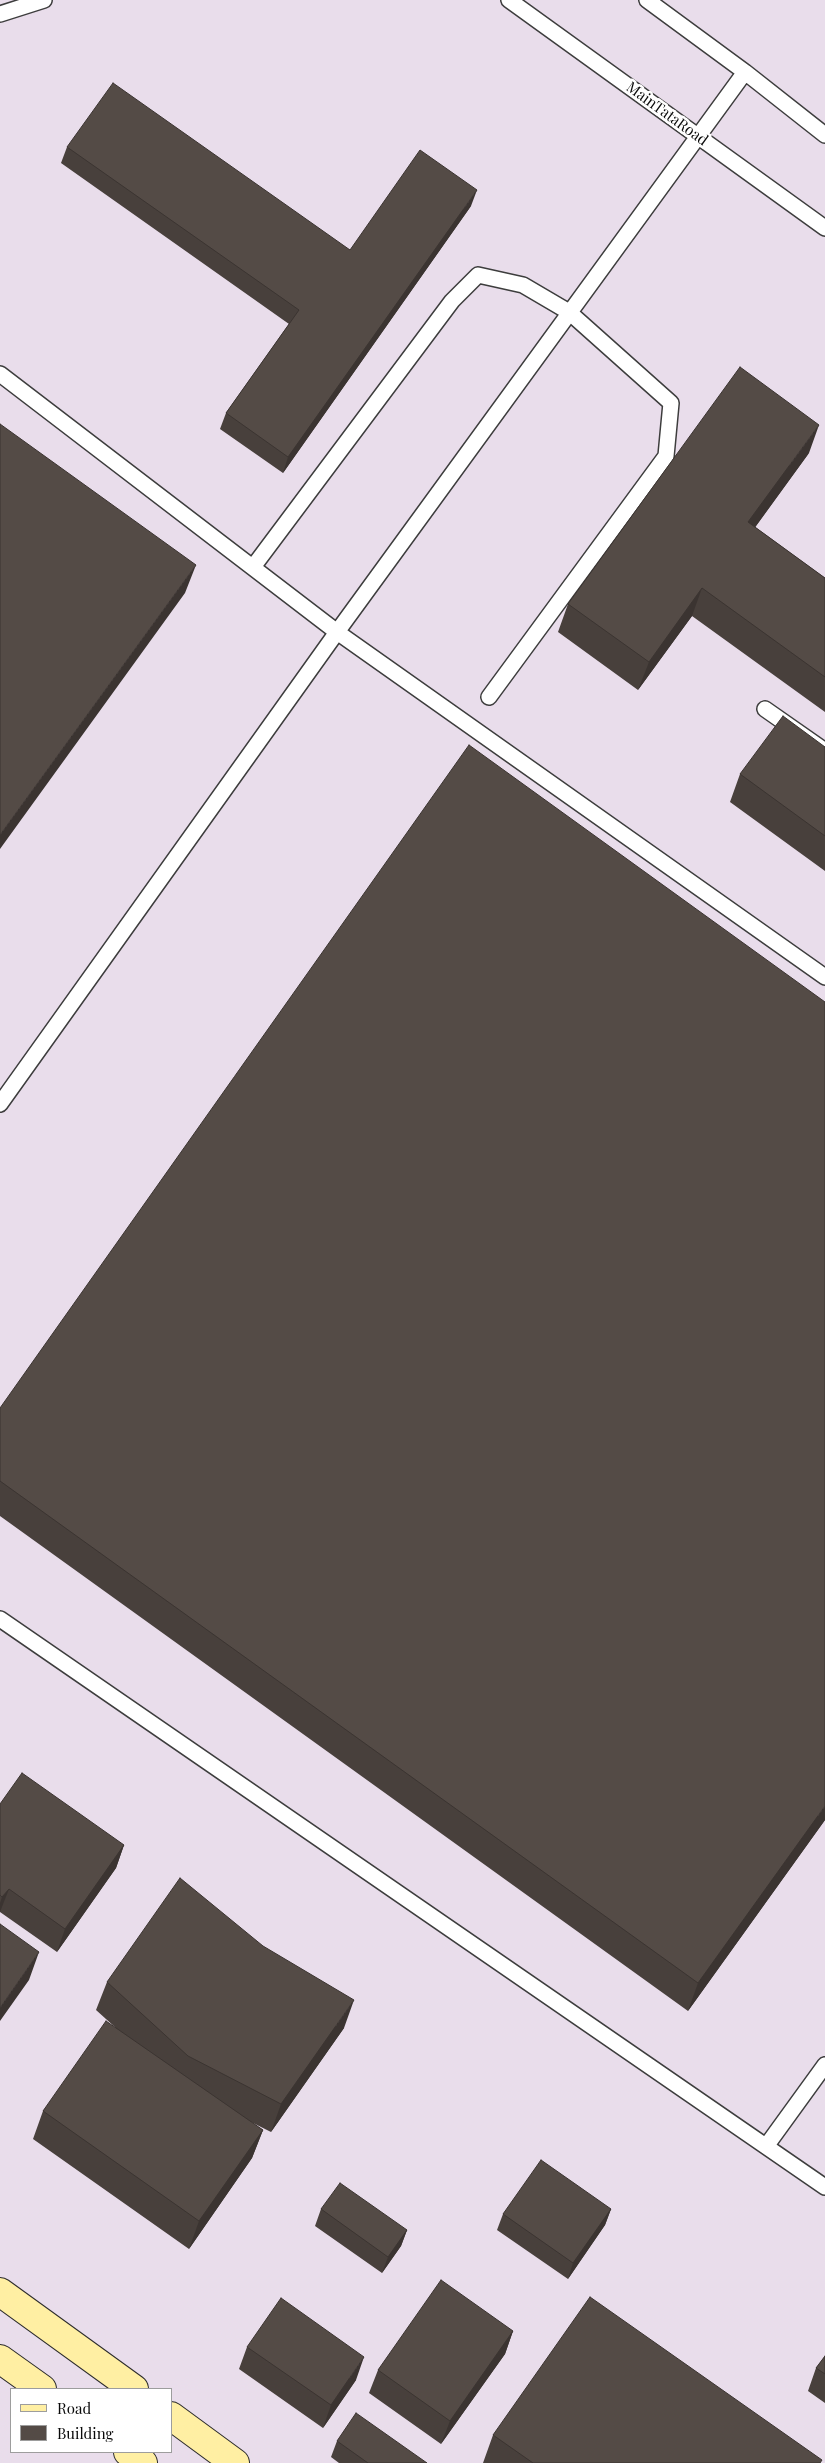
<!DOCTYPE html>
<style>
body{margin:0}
#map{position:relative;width:825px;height:2463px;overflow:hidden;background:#fff9e8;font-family:"Playfair Display",serif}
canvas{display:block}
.legend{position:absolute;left:10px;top:2388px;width:162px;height:65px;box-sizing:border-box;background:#fff;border:1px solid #9d9d9d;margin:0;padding:6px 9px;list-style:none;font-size:15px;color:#0a0a0a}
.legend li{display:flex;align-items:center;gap:10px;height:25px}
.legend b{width:25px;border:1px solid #9d9d9d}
</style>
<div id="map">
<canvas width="825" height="2463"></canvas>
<ul class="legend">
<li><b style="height:6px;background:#ffefa3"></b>Road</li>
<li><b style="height:14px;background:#544b46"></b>Building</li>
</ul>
</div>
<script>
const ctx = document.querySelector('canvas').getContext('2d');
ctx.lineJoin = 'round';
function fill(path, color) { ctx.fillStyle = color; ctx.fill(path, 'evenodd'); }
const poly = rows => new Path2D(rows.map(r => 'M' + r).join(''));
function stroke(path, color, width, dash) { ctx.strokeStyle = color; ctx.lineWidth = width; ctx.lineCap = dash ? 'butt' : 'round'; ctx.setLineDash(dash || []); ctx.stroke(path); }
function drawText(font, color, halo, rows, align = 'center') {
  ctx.font = font + ' "Playfair Display",serif'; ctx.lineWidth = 5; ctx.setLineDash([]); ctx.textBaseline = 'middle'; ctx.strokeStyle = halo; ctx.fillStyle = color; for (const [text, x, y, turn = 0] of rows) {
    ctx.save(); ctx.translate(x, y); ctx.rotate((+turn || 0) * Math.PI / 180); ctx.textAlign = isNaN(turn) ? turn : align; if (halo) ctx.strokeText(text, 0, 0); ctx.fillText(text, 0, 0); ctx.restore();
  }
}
fill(poly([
 [0,0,825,0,825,2463,0,2463],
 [11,2389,171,2389,171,2452,11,2452]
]), '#e9ddeb');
const lane = poly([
 [509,0,825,228],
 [647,0,745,72,825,135],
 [0,14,44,0],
 [0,374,337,632,825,977],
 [253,567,452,301,478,275,523,285,569,312,671,403,666,456,489,697],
 [765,709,825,751],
 [0,1104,337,632,745,72],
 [0,1619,825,2187],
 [767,2145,825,2065]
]);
const secondary = poly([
 [0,2292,134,2389],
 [0,2359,42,2389],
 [171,2416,235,2463],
 [128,2452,143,2463]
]);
stroke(lane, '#3d3d3d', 18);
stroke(secondary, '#2c2c2c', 30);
stroke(lane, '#fff', 15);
stroke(secondary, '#ffefa3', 28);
fill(poly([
 [67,147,350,250,471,206,283,473,220,429,226,413,289,324,61,163],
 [809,453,755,527,825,578,825,712,692,616,638,690,558,632,568,604],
 [825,747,825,871,730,802,740,774],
 [0,1408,825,1820,688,2011,0,1516],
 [0,1804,124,1845,116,1868,57,1952,0,1912],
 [107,1982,344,2028,271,2132,249,2121,263,2130,252,2158,189,2249,33,2139,43,2111,116,2028,96,2010],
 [321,2209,407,2230,401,2246,382,2273,315,2226],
 [611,2209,605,2225,568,2279,497,2230,503,2214],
 [513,2331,505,2354,441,2444,369,2393,378,2370],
 [247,2347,356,2380,323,2428,239,2369],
 [825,2356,825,2403,808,2391,816,2368],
 [493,2435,821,2463,483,2463],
 [337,2441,427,2463,339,2463,331,2457]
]), '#48403c');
fill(poly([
 [477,190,471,206,283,473,288,457],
 [819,425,809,453,738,551,748,522],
 [196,565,185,593,0,849,0,835],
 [702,588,692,616,638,690,649,662],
 [825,1806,825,1820,688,2011,698,1983],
 [124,1845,116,1868,57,1952,65,1929],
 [9,1889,0,1912,0,1903,2,1897],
 [39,1952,29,1980,0,2021,0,2008],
 [354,2000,344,2028,271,2132,281,2104],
 [263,2130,252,2158,189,2249,199,2221],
 [611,2209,605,2225,568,2279,573,2263],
 [407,2230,401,2246,382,2273,388,2257],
 [513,2331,505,2354,441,2444,450,2421],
 [364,2357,356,2380,323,2428,331,2405]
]), '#3b3431');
const building = poly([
 [113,83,350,250,420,150,477,190,288,457,226,413,299,310,67,147,113,83],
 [740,367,819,425,748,522,825,578,825,677,702,588,649,662,568,604,740,367],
 [0,424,196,565,0,835,0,424],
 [783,716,825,747,825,836,740,774,783,716],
 [469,745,825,1002,825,1806,698,1983,0,1481,0,1408,469,745],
 [22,1773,124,1845,65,1929,9,1889,2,1897,0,1895,0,1804,22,1773],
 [180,1878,263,1946,354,2000,281,2104,188,2056,107,1982,180,1878],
 [0,1924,39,1952,0,2008,0,1924],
 [106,2021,263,2130,199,2221,43,2111,106,2021],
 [541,2160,611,2209,573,2263,503,2214,541,2160],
 [340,2183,407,2230,388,2257,321,2209,340,2183],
 [441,2280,513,2331,450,2421,378,2370,441,2280],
 [590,2297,822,2460,820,2463,533,2463,493,2435,590,2297],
 [281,2298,364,2357,331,2405,247,2347,281,2298],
 [825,2356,825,2374,816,2368,825,2356],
 [356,2413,427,2463,368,2463,337,2441,356,2413]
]);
fill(building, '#544b46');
stroke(building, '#3b3431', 1);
drawText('15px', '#0a0a0a', '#fff', [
 ["MainTataRoad",667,114,36]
]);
</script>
